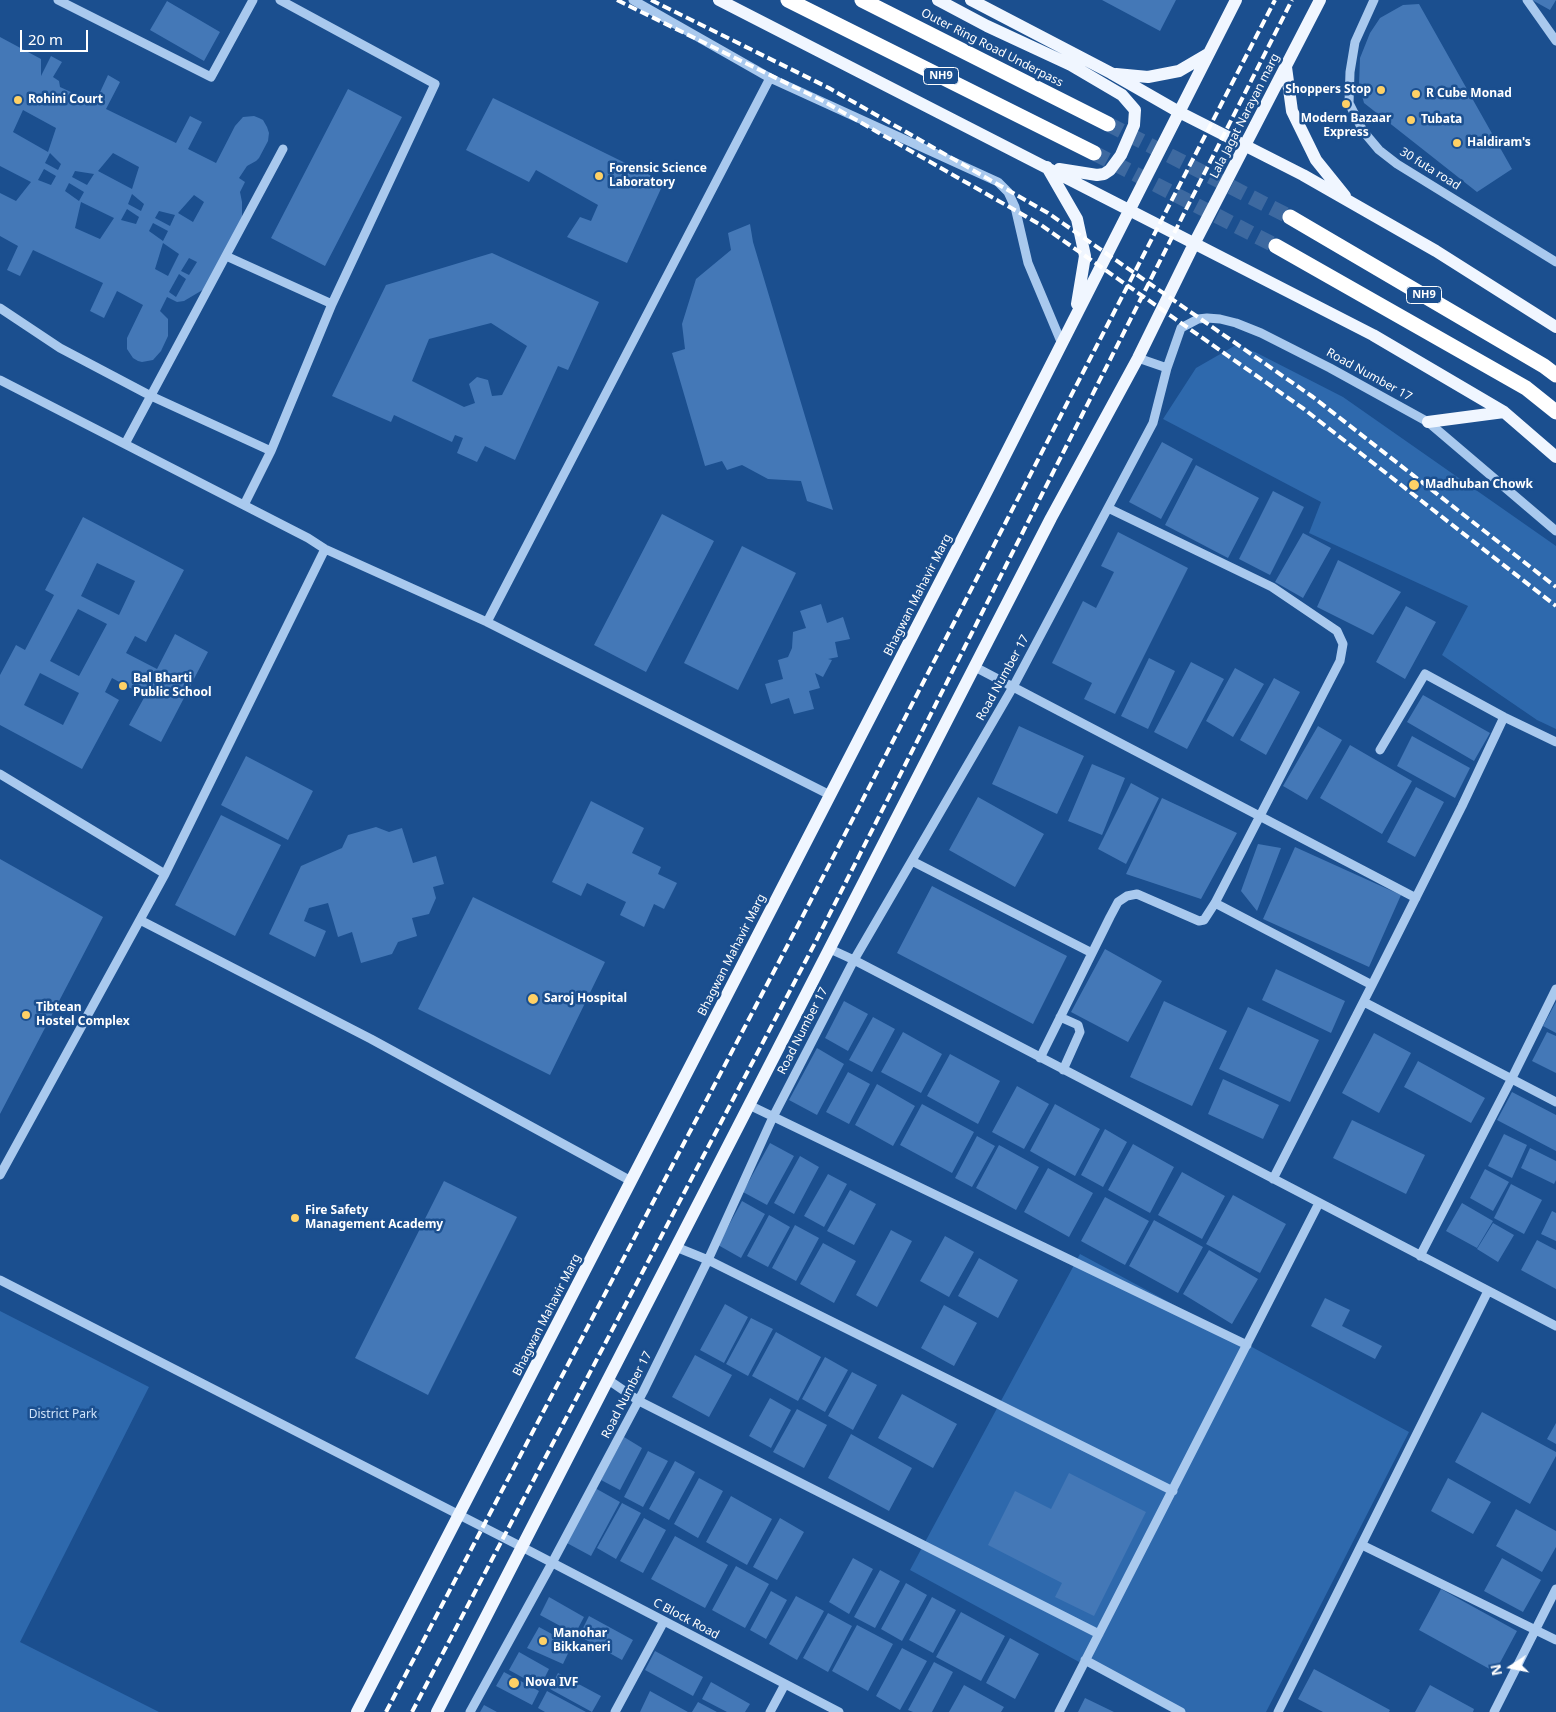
<!DOCTYPE html>
<style>
body{margin:0}
#map{position:relative;width:1556px;height:1712px;overflow:hidden;background:#1b4f8f;font-family:"Noto Sans",sans-serif}
canvas{display:block}
.north{position:absolute;left:1486px;top:1642px;width:50px;height:50px;-webkit-text-stroke:4px #1b4f8f;paint-order:stroke;rotate:259deg;font-size:14px;font-weight:700;line-height:20px;text-align:center;color:#fff}
.north::after{content:'';display:block;margin:auto;width:18px;height:22px;background:#fff;clip-path:polygon(50% 0,100% 100%,50% 72%,0 100%)}
.scale{position:absolute;left:20px;top:30px;width:68px;height:22px;box-sizing:border-box;border:2px solid #fff;border-top:0;padding-left:6px;font-size:15px;line-height:18px;white-space:nowrap;color:#fff;-webkit-text-stroke:4px #1b4f8f;paint-order:stroke}
</style>
<div id="map">
<canvas width="1556" height="1712"></canvas>
<div class="north">N</div>
<div class="scale">20 m</div>
</div>
<script>
const ctx = document.querySelector('canvas').getContext('2d');
ctx.lineJoin = 'round';
function fill(path, color) { ctx.fillStyle = color; ctx.fill(path, 'evenodd'); }
const poly = rows => new Path2D(rows.map(r => 'M' + r).join(''));
function stroke(path, color, width, dash) { ctx.strokeStyle = color; ctx.lineWidth = width; ctx.lineCap = dash ? 'butt' : 'round'; ctx.setLineDash(dash || []); ctx.stroke(path); }
function drawText(font, color, halo, rows, align = 'center') {
  ctx.font = font + ' "Noto Sans",sans-serif'; ctx.lineWidth = 5; ctx.setLineDash([]); ctx.textBaseline = 'middle'; ctx.strokeStyle = halo; ctx.fillStyle = color; for (const [text, x, y, turn = 0] of rows) {
    ctx.save(); ctx.translate(x, y); ctx.rotate((+turn || 0) * Math.PI / 180); ctx.textAlign = isNaN(turn) ? turn : align; if (halo) ctx.strokeText(text, 0, 0); ctx.fillText(text, 0, 0); ctx.restore();
  }
}
fill(poly([
 [1236,345,1255,352,1343,397,1556,546,1556,729,1537,720,1442,655,1468,606,1309,533,1321,502,1163,419,1196,368],
 [1080,1254,1409,1432,1266,1712,1171,1712,910,1570],
 [0,1311,149,1387,20,1642,159,1712,0,1712]
]), '#2e69ad');
fill(poly([
 [1102,0,1176,0,1160,31],
 [1532,0,1556,0,1550,10],
 [167,1,220,32,204,61,150,30],
 [1419,4,1512,169,1477,192,1364,103,1359,85,1360,58,1370,33,1380,18,1403,5],
 [0,37,41,59,41,76,51,56,62,62,53,77,59,81,60,87,95,103,108,75,120,82,106,109,176,143,190,116,202,122,188,149,216,163,235,126,243,117,254,116,259,118,263,120,267,127,269,133,268,141,259,158,256,161,247,166,239,178,245,182,240,192,242,202,242,221,206,288,184,301,177,302,167,297,160,311,168,319,168,336,161,351,153,360,142,362,138,361,133,358,127,349,127,338,143,305,117,291,104,318,90,311,103,283,33,250,20,276,7,270,18,246,0,236,0,193,16,201,31,182,0,166],
 [23,110,56,128,48,152,13,132],
 [50,153,61,164,58,170,45,163],
 [113,153,139,167,132,189,98,171],
 [44,169,56,176,51,185,38,180],
 [75,171,94,174,87,185,72,177],
 [69,183,84,192,79,201,65,191],
 [132,194,144,204,141,211,128,204],
 [194,195,204,202,193,222,178,213],
 [81,202,114,218,100,239,75,228],
 [127,209,139,217,136,224,121,220],
 [159,211,175,215,170,226,155,218],
 [153,223,168,231,163,241,149,231],
 [163,243,179,254,168,276,155,269],
 [189,258,197,262,189,275,181,271],
 [179,274,186,279,176,297,169,292],
 [348,89,402,117,325,266,271,238],
 [493,98,664,182,627,263,567,237,580,217,591,221,598,205,536,170,529,182,466,150],
 [750,224,753,242,833,510,807,501,801,481,768,479,742,465,727,470,722,461,705,466,672,353,685,349,682,324,696,279,731,250,728,233],
 [492,253,599,302,568,370,558,366,515,460,485,446,477,462,457,453,463,438,455,435,452,442,394,415,391,422,332,396,386,285],
 [491,323,527,346,502,395,492,396,488,380,477,377,469,384,475,403,464,407,412,381,429,339],
 [1162,442,1193,459,1161,519,1129,502],
 [1196,465,1259,498,1228,558,1165,525],
 [1273,491,1304,507,1270,575,1239,559],
 [662,514,714,541,646,672,594,645],
 [83,517,184,570,146,642,135,636,126,653,157,669,175,634,208,652,161,742,129,725,145,696,112,678,105,692,119,700,82,769,0,725,0,675,16,645,25,650,54,595,45,590],
 [97,563,135,581,119,615,81,596],
 [78,609,107,624,79,676,50,661],
 [40,673,79,693,63,725,24,705],
 [1118,532,1188,568,1115,714,1084,699,1092,683,1052,663,1083,601,1096,608,1114,572,1101,566],
 [1303,533,1331,548,1303,598,1275,582],
 [742,546,796,573,738,690,684,663],
 [1338,560,1401,592,1373,635,1317,607],
 [821,604,827,623,843,617,850,639,835,642,838,657,828,659,832,660,823,677,815,673,820,688,809,691,814,709,794,714,789,698,771,704,765,684,783,679,778,660,788,657,792,648,793,632,806,628,800,611],
 [1406,606,1436,622,1405,679,1376,662],
 [1149,658,1175,671,1148,729,1121,716],
 [1191,662,1224,679,1187,749,1154,732],
 [1235,668,1264,684,1233,737,1206,721],
 [1274,678,1300,692,1266,755,1240,740],
 [1423,695,1490,733,1474,761,1407,722],
 [1019,726,1084,756,1057,814,992,784],
 [1318,726,1342,740,1307,800,1283,786],
 [1412,736,1470,768,1455,798,1397,766],
 [1350,745,1412,781,1382,834,1320,798],
 [246,756,313,791,288,840,221,805],
 [1092,764,1125,778,1102,835,1068,821],
 [1131,783,1159,798,1126,864,1098,849],
 [1416,787,1444,802,1415,857,1387,842],
 [978,797,1044,834,1015,887,949,850],
 [1162,798,1237,833,1201,899,1126,874],
 [591,801,644,828,632,853,661,867,658,874,677,883,664,909,654,904,644,927,620,915,626,902,587,883,581,896,552,882],
 [221,815,281,845,235,936,175,905],
 [376,827,389,832,402,828,413,863,436,856,444,884,433,887,436,898,429,914,412,918,417,936,398,942,392,954,361,963,352,932,338,937,328,903,309,908,304,921,326,931,315,957,269,934,301,866,342,848,348,835],
 [1258,844,1281,848,1257,911,1241,891],
 [1295,847,1401,895,1369,967,1263,919],
 [0,859,103,917,0,1114],
 [932,886,1067,956,1033,1024,897,953],
 [473,897,605,962,550,1075,418,1009],
 [1105,949,1162,981,1128,1042,1071,1012],
 [1276,969,1345,1001,1331,1033,1262,1000],
 [844,1001,868,1014,848,1051,825,1038],
 [1164,1001,1227,1031,1192,1106,1130,1077],
 [1556,1002,1556,1033,1543,1026],
 [1248,1007,1319,1040,1290,1102,1219,1069],
 [873,1017,895,1029,872,1072,849,1060],
 [903,1032,942,1054,921,1093,881,1072],
 [1547,1032,1556,1036,1556,1073,1532,1061],
 [1374,1033,1411,1053,1379,1113,1342,1093],
 [817,1048,844,1064,817,1115,789,1100],
 [950,1054,1000,1081,978,1124,927,1096],
 [1418,1061,1485,1098,1471,1123,1404,1087],
 [848,1072,870,1084,849,1124,826,1112],
 [1223,1079,1279,1105,1263,1139,1208,1114],
 [877,1084,915,1106,893,1146,855,1125],
 [1017,1086,1049,1104,1024,1149,992,1132],
 [1512,1092,1556,1115,1556,1151,1497,1120],
 [922,1104,974,1132,952,1173,900,1145],
 [1055,1104,1100,1129,1075,1176,1030,1151],
 [1352,1120,1425,1155,1406,1194,1333,1158],
 [1105,1129,1127,1142,1103,1187,1081,1175],
 [1504,1134,1527,1145,1512,1178,1488,1166],
 [977,1136,995,1146,972,1187,955,1178],
 [770,1143,794,1156,767,1205,743,1192],
 [1133,1144,1174,1167,1150,1213,1108,1190],
 [999,1145,1039,1167,1016,1210,976,1188],
 [1530,1148,1556,1161,1556,1180,1554,1184,1521,1168],
 [800,1156,819,1167,794,1214,774,1203],
 [1048,1168,1093,1193,1069,1237,1024,1212],
 [1485,1169,1509,1182,1493,1211,1470,1198],
 [1182,1172,1225,1196,1202,1239,1158,1215],
 [828,1174,847,1184,824,1227,804,1216],
 [444,1181,517,1217,428,1395,355,1358],
 [1511,1184,1542,1200,1524,1234,1494,1218],
 [850,1190,876,1204,854,1245,827,1231],
 [1233,1195,1286,1224,1260,1273,1206,1244],
 [1105,1197,1149,1221,1125,1265,1081,1241],
 [742,1201,765,1214,741,1258,718,1245],
 [1462,1203,1493,1221,1477,1248,1446,1231],
 [1552,1211,1556,1213,1556,1241,1541,1234],
 [769,1215,790,1227,768,1267,747,1256],
 [1154,1220,1203,1247,1178,1293,1129,1266],
 [1493,1223,1514,1235,1498,1262,1477,1249],
 [795,1225,819,1238,796,1281,772,1268],
 [891,1230,912,1241,877,1307,856,1295],
 [945,1236,974,1252,949,1297,920,1281],
 [1537,1240,1556,1250,1556,1289,1521,1270],
 [823,1243,856,1261,834,1303,800,1284],
 [1209,1250,1258,1279,1232,1324,1183,1294],
 [979,1258,1018,1280,998,1318,958,1296],
 [1325,1298,1350,1310,1342,1326,1382,1346,1375,1359,1311,1326],
 [725,1304,748,1317,724,1363,700,1350],
 [944,1305,977,1323,954,1366,921,1348],
 [751,1318,773,1329,748,1376,726,1364],
 [776,1332,821,1357,798,1401,752,1376],
 [695,1355,732,1375,709,1417,672,1397],
 [825,1357,848,1370,825,1412,802,1399],
 [852,1372,877,1385,853,1430,828,1416],
 [902,1394,957,1424,933,1468,878,1438],
 [770,1398,791,1410,771,1448,749,1436],
 [797,1409,827,1425,804,1468,773,1452],
 [1482,1412,1556,1452,1556,1456,1530,1504,1455,1462],
 [1556,1423,1556,1444,1547,1439],
 [851,1434,912,1468,889,1511,828,1478],
 [624,1437,642,1448,620,1490,601,1480],
 [648,1451,668,1461,643,1507,624,1497],
 [675,1461,695,1472,669,1520,649,1509],
 [1069,1473,1146,1512,1094,1616,1055,1597,1062,1583,988,1545,1015,1491,1051,1509],
 [699,1478,723,1491,698,1538,674,1524],
 [1448,1478,1491,1502,1473,1534,1431,1511],
 [595,1488,620,1502,591,1556,565,1542],
 [731,1496,772,1519,747,1565,706,1542],
 [622,1503,641,1513,616,1559,597,1548],
 [1516,1509,1556,1531,1556,1547,1542,1572,1496,1546],
 [644,1518,666,1530,643,1573,620,1561],
 [780,1518,804,1532,777,1580,753,1567],
 [675,1536,728,1565,705,1608,651,1579],
 [853,1558,873,1569,849,1614,829,1602],
 [1502,1558,1541,1580,1523,1612,1484,1591],
 [736,1566,769,1584,745,1628,712,1610],
 [880,1570,900,1581,875,1628,854,1617],
 [906,1583,927,1595,902,1641,881,1629],
 [1441,1589,1517,1631,1495,1672,1419,1630],
 [771,1591,787,1600,766,1639,750,1630],
 [796,1596,824,1611,797,1660,769,1644],
 [549,1597,584,1617,575,1634,540,1615],
 [932,1597,956,1610,933,1653,909,1640],
 [961,1612,1005,1636,981,1681,936,1657],
 [828,1613,852,1626,828,1672,803,1658],
 [589,1616,633,1640,622,1660,579,1636],
 [857,1625,893,1644,868,1691,832,1671],
 [539,1627,572,1645,563,1664,527,1648],
 [1010,1638,1039,1654,1015,1699,986,1683],
 [902,1648,927,1661,900,1710,876,1696],
 [655,1651,703,1677,693,1696,645,1670],
 [519,1652,549,1669,540,1687,509,1670],
 [934,1662,953,1672,932,1712,913,1712,908,1710],
 [1314,1669,1390,1710,1389,1712,1323,1712,1298,1699],
 [504,1672,539,1691,532,1705,496,1686],
 [558,1673,601,1696,592,1712,550,1689],
 [711,1682,750,1704,745,1712,727,1712,702,1699],
 [964,1685,1004,1707,1001,1712,949,1712],
 [1430,1685,1474,1709,1473,1712,1415,1712],
 [547,1691,586,1712,545,1712,538,1708],
 [650,1691,688,1712,640,1712],
 [1085,1698,1114,1712,1078,1712],
 [698,1702,717,1712,692,1712],
 [484,1705,497,1712,480,1712]
]), '#4478b7');
stroke(poly([
 [1108,124,1290,217],
 [1094,153,1276,246]
]), '#3d69a0', 15, [15, 8]);
stroke(poly([
 [58,0,211,77,253,0],
 [633,0,770,78,998,182,1008,192,1015,207,1028,263,1062,344],
 [1374,0,1355,42,1350,72,1349,103,1363,131,1379,150,1397,164,1556,262],
 [1527,0,1556,41],
 [226,256,332,304,435,84,280,0],
 [0,308,60,348,151,396,271,451,332,304],
 [1138,358,1167,368,1181,328,1198,319,1207,318,1220,319,1236,323,1261,333,1330,368,1428,422,1556,531],
 [0,380,308,538,325,549,487,622,830,795],
 [125,444,283,149],
 [244,505,271,451],
 [487,622,770,78],
 [975,667,1416,898],
 [1380,750,1425,674,1504,717,1556,742],
 [0,774,165,874],
 [912,861,1092,953],
 [1215,903,1372,985],
 [140,920,371,1039,631,1181],
 [830,949,854,960,1556,1326],
 [1364,1002,1556,1102],
 [1060,1017,1078,1025,1080,1032,1063,1070],
 [1040,1058,1110,917,1118,902,1127,896,1137,894,1199,921,1204,920,1215,903,1340,661,1343,644,1337,631,1272,587,1108,508],
 [749,1105,1247,1345],
 [0,1175,165,874,325,549],
 [1273,1179,1372,985,1462,806,1504,717],
 [676,1247,708,1260,1173,1491],
 [1420,1256,1512,1078,1556,989],
 [0,1280,522,1547,839,1712],
 [607,1379,639,1401,1099,1634],
 [1362,1545,1556,1640],
 [1085,1660,1181,1712],
 [470,1712,552,1563,643,1392,708,1260,773,1117,854,960,1013,687,1153,423,1167,368],
 [615,1712,664,1621],
 [770,1712,785,1684],
 [1059,1712,1319,1203],
 [1278,1712,1488,1291],
 [1494,1712,1556,1589]
]), '#a9c9ee', 9);
stroke(poly([
 [719,0,1373,335,1504,412,1556,457],
 [938,0,987,26,1071,65,1122,95,1135,110,1134,125,1121,155,1110,170,1104,174,1097,175,1059,169],
 [971,0,1111,73,1179,112,1303,175,1436,251,1556,327],
 [1286,67,1292,111,1316,160,1345,196],
 [1116,74,1148,77,1179,71,1208,54],
 [1047,167,1077,219,1085,256,1077,304],
 [1428,422,1504,412],
 [357,1712,988,489,1236,0],
 [437,1712,1051,518,1138,358,1194,244,1320,0]
]), '#f0f6ff', 12);
stroke(poly([
 [788,0,1094,153],
 [862,0,1108,124],
 [1290,217,1544,366,1556,375],
 [1276,246,1526,388,1556,412]
]), '#fff', 15);
stroke(poly([
 [617,0,823,101,1041,225,1304,409,1556,606],
 [651,0,829,88,1048,213,1313,397,1556,587],
 [386,1712,794,933,1275,0],
 [412,1712,815,943,1292,0]
]), '#fff', 4, [9, 4]);
for (const [x, y, r, color] of [
 [1381,90,5,"#ffd166"],
 [1416,94,5,"#ffd166"],
 [18,100,5,"#ffd166"],
 [1346,104,5,"#ffd166"],
 [1411,120,5,"#ffd166"],
 [1457,143,5,"#ffd166"],
 [599,176,5,"#ffd166"],
 [1414,485,6,"#ffd166"],
 [123,686,5,"#ffd166"],
 [533,999,6,"#ffd166"],
 [26,1015,5,"#ffd166"],
 [295,1218,5,"#ffd166"],
 [543,1641,5,"#ffd166"],
 [514,1683,6,"#ffd166"]
]) { const dot = new Path2D(); dot.arc(x, y, r, 0, 2 * Math.PI); ctx.fillStyle = color; ctx.fill(dot); stroke(dot, '#1b4f8f', 2); }
for (const [x, y, w] of [
 [941,76,35],
 [1424,295,35]
]) { const box = new Path2D(); box.roundRect(x - w / 2, y - 8.5, w, 17, 4); ctx.fillStyle = '#1b4f8f'; ctx.fill(box); stroke(box, '#fff', 1); }
drawText('bold 11px', '#fff', null, [
 ["NH9",941,76],
 ["NH9",1424,295]
]);
drawText('12px', '#fff', '#1b4f8f', [
 ["Outer Ring Road Underpass",992,48,27],
 ["Lala Jagat Narayan marg",1245,116,-63],
 ["30 futa road",1430,169,32],
 ["Road Number 17",1369,375,29],
 ["Bhagwan Mahavir Marg",918,595,-63],
 ["Road Number 17",1003,678,-61],
 ["Bhagwan Mahavir Marg",732,955,-63],
 ["Road Number 17",803,1031,-63],
 ["Bhagwan Mahavir Marg",547,1315,-63],
 ["Road Number 17",627,1395,-63],
 ["C Block Road",686,1619,28]
]);
drawText('bold 12px', '#fff', '#1b4f8f', [
 ["Shoppers Stop",1371,90,"right"],
 ["R Cube Monad",1426,94],
 ["Rohini Court",28,100],
 ["Modern Bazaar",1346,119,"center"],
 ["Express",1346,133,"center"],
 ["Tubata",1421,120],
 ["Haldiram's",1467,143],
 ["Forensic Science",609,169],
 ["Laboratory",609,183],
 ["Madhuban Chowk",1425,485],
 ["Bal Bharti",133,679],
 ["Public School",133,693],
 ["Saroj Hospital",544,999],
 ["Tibtean",36,1008],
 ["Hostel Complex",36,1022],
 ["Fire Safety",305,1211],
 ["Management Academy",305,1225],
 ["Manohar",553,1634],
 ["Bikkaneri",553,1648],
 ["Nova IVF",525,1683]
], 'left');
drawText('12px', '#cfe3fa', '#1b4f8f', [
 ["District Park",63,1415]
]);
</script>
